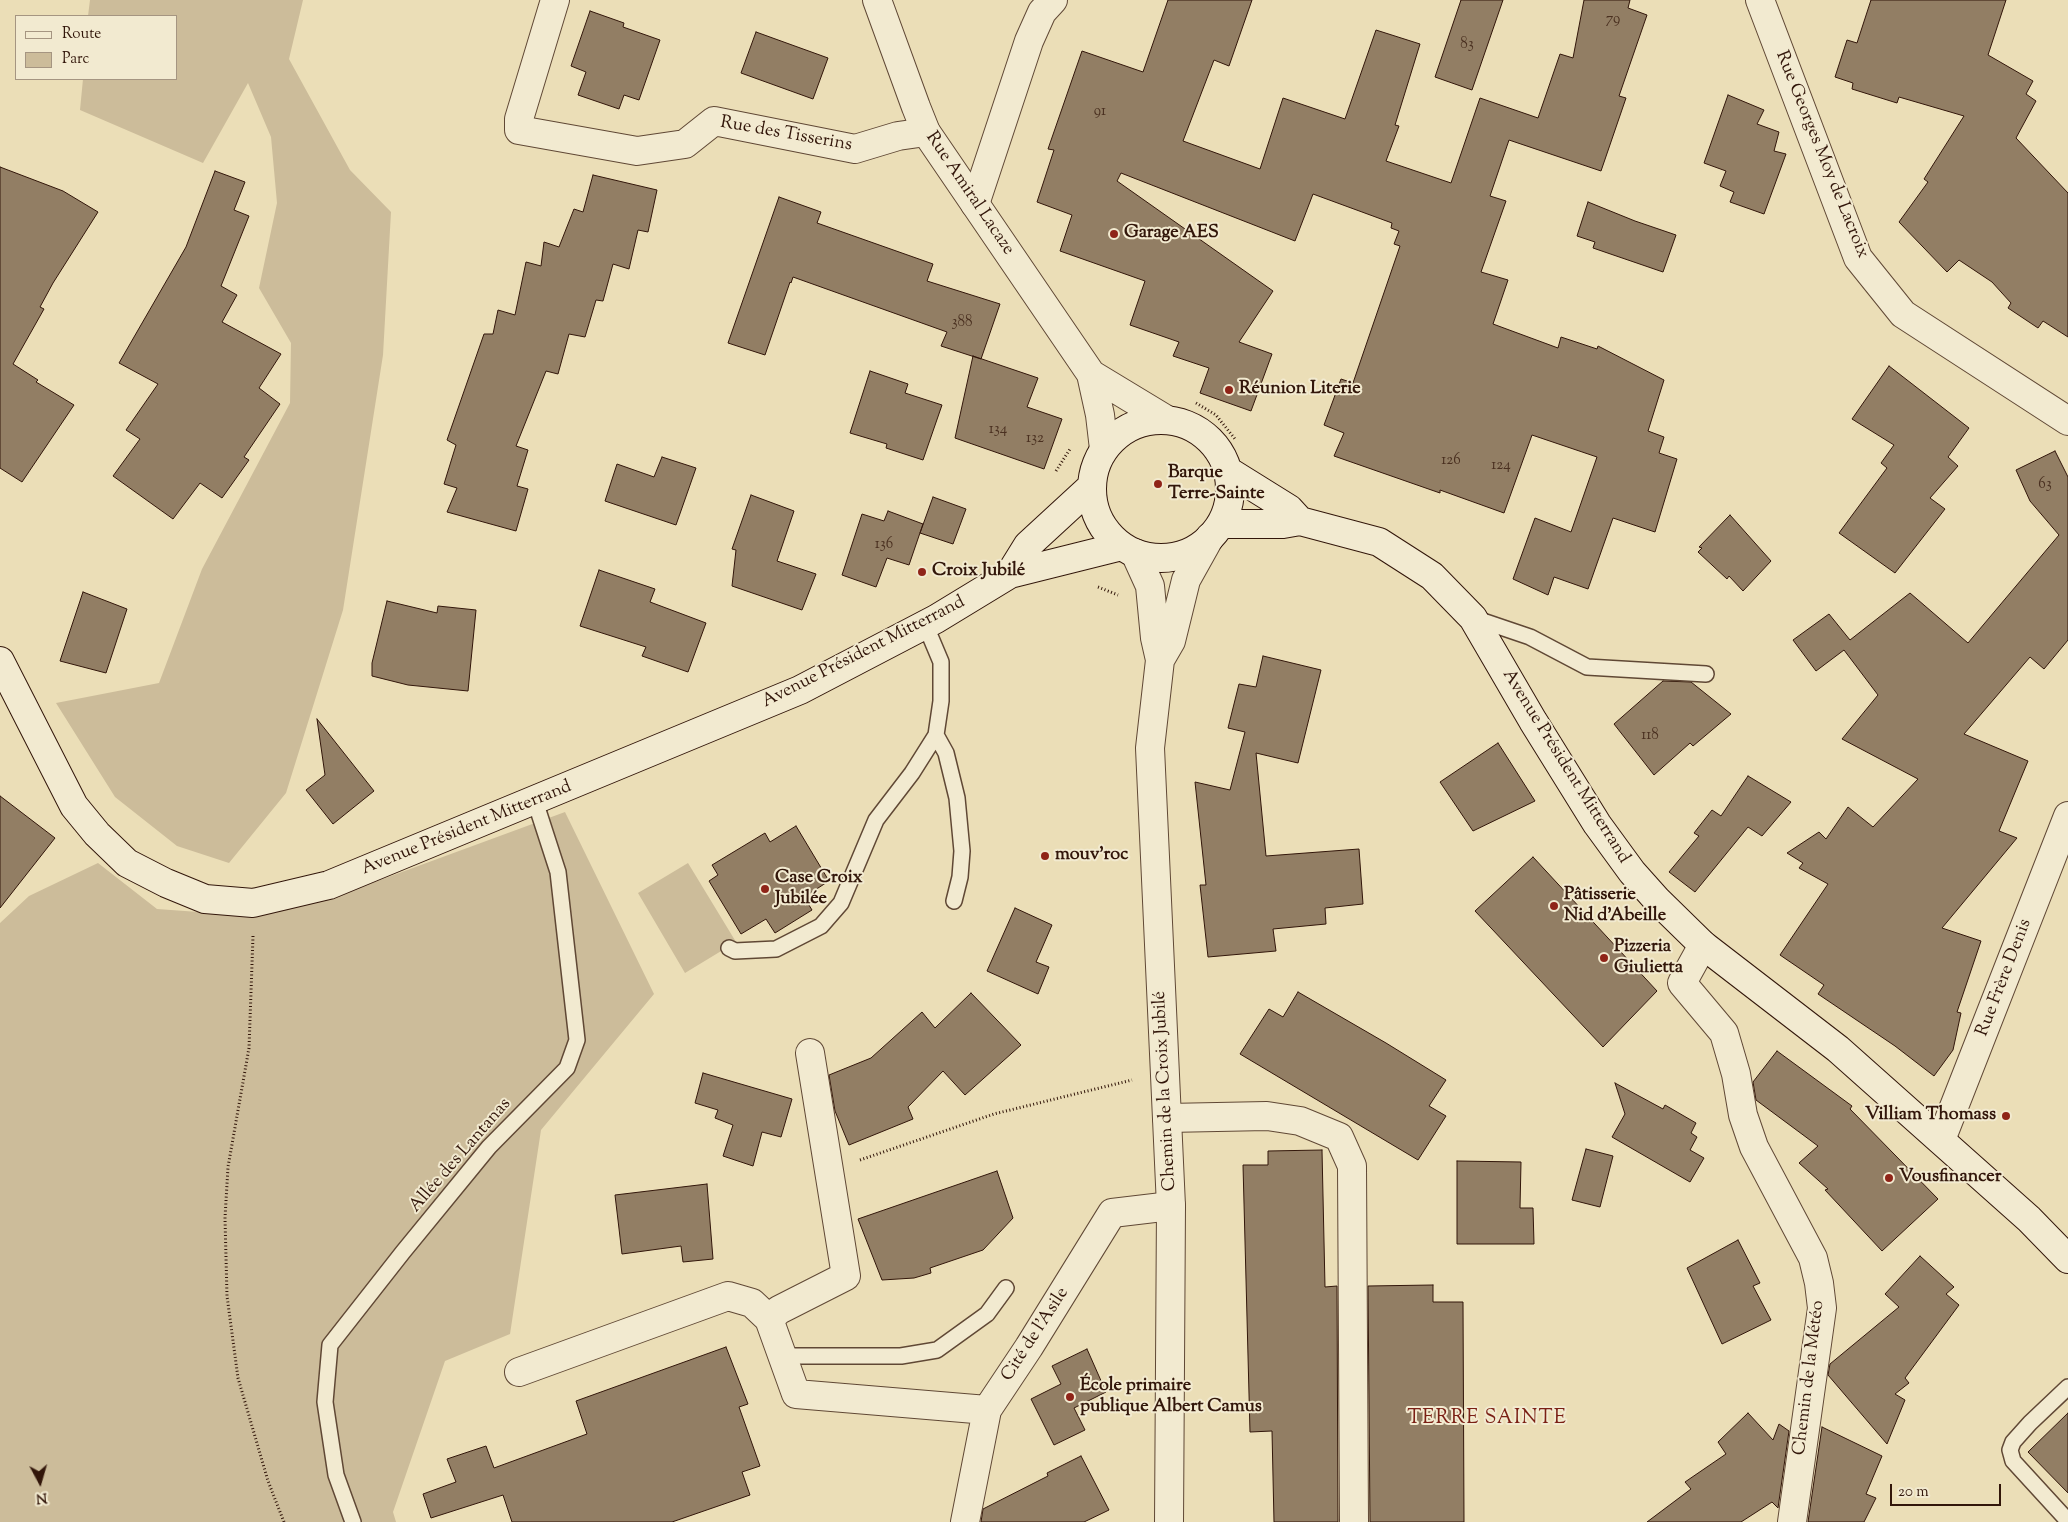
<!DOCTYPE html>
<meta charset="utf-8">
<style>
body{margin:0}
#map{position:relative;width:2068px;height:1522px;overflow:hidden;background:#ebdeb7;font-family:"Sorts Mill Goudy",serif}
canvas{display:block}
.legend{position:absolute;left:15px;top:15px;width:162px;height:65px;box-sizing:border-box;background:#f2ead0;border:1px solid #a59581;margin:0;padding:6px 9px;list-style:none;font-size:15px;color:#32160a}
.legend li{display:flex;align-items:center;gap:10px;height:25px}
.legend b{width:25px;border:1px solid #a59581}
.north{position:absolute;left:15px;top:1457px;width:50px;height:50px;-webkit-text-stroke:4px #f2ead0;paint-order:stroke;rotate:174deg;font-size:14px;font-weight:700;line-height:20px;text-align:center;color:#32160a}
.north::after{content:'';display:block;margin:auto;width:18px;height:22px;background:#32160a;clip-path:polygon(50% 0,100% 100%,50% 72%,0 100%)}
.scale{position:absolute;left:1890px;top:1484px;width:111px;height:22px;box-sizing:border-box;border:2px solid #32160a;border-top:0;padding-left:6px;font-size:15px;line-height:18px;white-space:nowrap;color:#32160a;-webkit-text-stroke:4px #f2ead0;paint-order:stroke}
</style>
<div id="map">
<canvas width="2068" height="1522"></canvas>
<ul class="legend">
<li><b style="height:6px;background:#f2ead0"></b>Route</li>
<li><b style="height:14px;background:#ccbc9a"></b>Parc</li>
</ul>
<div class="north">N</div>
<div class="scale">20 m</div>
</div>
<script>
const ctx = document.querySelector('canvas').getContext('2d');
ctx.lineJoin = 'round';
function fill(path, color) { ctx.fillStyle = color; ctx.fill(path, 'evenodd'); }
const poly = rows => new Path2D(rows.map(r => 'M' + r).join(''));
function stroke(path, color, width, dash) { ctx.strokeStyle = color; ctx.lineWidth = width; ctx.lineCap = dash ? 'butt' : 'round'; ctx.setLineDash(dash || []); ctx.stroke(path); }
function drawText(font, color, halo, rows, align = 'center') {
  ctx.font = font + ' "Sorts Mill Goudy",serif'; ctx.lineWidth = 4; ctx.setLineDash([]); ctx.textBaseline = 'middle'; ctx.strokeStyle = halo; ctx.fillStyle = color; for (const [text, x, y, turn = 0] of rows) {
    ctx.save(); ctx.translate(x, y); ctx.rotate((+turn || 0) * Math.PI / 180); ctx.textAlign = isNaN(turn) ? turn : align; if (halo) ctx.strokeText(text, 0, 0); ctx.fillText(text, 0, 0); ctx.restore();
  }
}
fill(poly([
 [90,0,303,0,289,59,350,170,391,212,383,355,343,610,286,793,229,863,177,846,115,797,56,703,159,683,202,569,290,403,291,343,259,288,277,203,271,137,248,83,203,163,80,110,83,79,176,79,176,16,88,16],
 [565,812,654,994,541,1130,510,1334,445,1361,393,1512,396,1522,0,1522,0,923,29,896,98,863,157,909,254,916,372,883],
 [688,863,736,942,685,973,638,893]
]), '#ccbc9a');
const building = poly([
 [1168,0,1252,0,1229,66,1214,60,1183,141,1260,169,1283,98,1345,119,1376,30,1420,44,1395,125,1399,126,1386,161,1451,183,1480,98,1538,118,1560,54,1573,58,1584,0,1630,0,1628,8,1647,15,1619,96,1626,98,1601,171,1509,140,1490,196,1506,201,1481,272,1508,280,1493,324,1558,348,1561,337,1597,349,1598,346,1664,380,1648,431,1664,437,1659,453,1677,459,1655,532,1613,518,1588,589,1554,577,1548,595,1513,579,1535,518,1571,532,1597,457,1532,435,1504,513,1440,490,1440,493,1334,456,1344,433,1324,425,1341,379,1353,383,1400,246,1394,244,1399,231,1391,228,1392,223,1313,194,1295,241,1121,173,1117,181,1273,291,1239,342,1272,354,1251,411,1200,393,1209,368,1173,356,1179,342,1130,325,1145,281,1060,251,1072,215,1037,202,1054,150,1048,149,1082,51,1143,72,1168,0],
 [1461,0,1503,0,1472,90,1435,77,1461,0],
 [1871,0,2006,0,1988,55,2033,81,2026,94,2036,101,2016,138,2068,193,2068,337,2043,321,2038,328,2008,308,2011,303,1992,282,1959,260,1947,272,1899,222,1928,182,1924,179,1964,116,1899,97,1897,103,1852,89,1853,83,1835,77,1847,40,1857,43,1871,0],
 [590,11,624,23,623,27,660,40,639,100,624,95,619,109,578,95,586,72,571,66,590,11],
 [756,32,828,58,813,99,741,73,756,32],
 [1728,95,1764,110,1757,124,1779,132,1774,151,1786,154,1764,214,1730,202,1734,192,1720,186,1726,171,1704,163,1728,95],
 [0,167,63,191,98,212,53,283,40,307,44,309,13,364,38,380,36,382,74,405,22,482,0,468,0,167],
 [215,171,245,182,234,210,249,216,221,286,237,295,222,322,281,354,259,388,280,404,244,457,249,460,222,498,200,483,173,519,113,476,140,439,126,430,158,384,119,363,186,247,215,171],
 [593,175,657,190,648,232,638,230,629,269,613,264,603,301,596,300,585,337,569,334,558,374,546,371,516,446,528,450,517,486,528,489,516,531,447,512,457,488,444,484,456,445,447,440,484,334,493,334,498,310,515,315,526,262,541,266,544,242,559,247,574,209,583,212,593,175],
 [779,197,821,212,817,223,933,264,927,281,1000,304,981,359,941,346,947,332,793,277,791,283,790,282,765,355,728,343,779,197],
 [1588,202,1635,221,1676,235,1663,272,1593,248,1595,242,1577,236,1588,202],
 [973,356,1038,378,1027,407,1062,419,1044,469,955,438,973,356],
 [1889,366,1969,428,1948,457,1958,466,1930,498,1945,509,1895,573,1839,533,1887,468,1881,463,1894,445,1852,419,1889,366],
 [870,371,908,384,905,393,942,405,923,460,886,448,887,444,850,433,870,371],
 [2055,451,2068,477,2068,640,2044,669,2030,657,1964,734,2028,761,1999,831,2017,838,1942,928,1981,941,1957,1012,1961,1013,1953,1050,1934,1076,1895,1046,1818,994,1824,985,1780,955,1828,884,1799,868,1803,863,1787,853,1819,832,1826,839,1848,807,1873,827,1918,779,1842,739,1878,695,1844,650,1816,671,1793,640,1829,614,1850,640,1910,593,1968,643,2059,535,2030,501,2016,470,2055,451],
 [662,457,696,468,676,525,605,501,617,464,654,477,662,457],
 [751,495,794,511,777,561,816,574,802,610,732,586,736,550,732,549,751,495],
 [933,497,966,509,953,544,920,533,933,497],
 [888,511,923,524,909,565,887,558,876,587,842,575,862,514,884,521,888,511],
 [1730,515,1771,561,1743,591,1729,576,1727,579,1698,552,1702,548,1699,547,1730,515],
 [599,570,655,589,650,602,706,623,688,672,642,656,646,647,580,626,599,570],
 [83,592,127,609,106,673,60,661,83,592],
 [387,601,437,613,438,606,476,610,468,691,408,685,372,676,372,663,387,601],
 [1263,656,1321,670,1298,763,1256,753,1266,856,1359,849,1363,904,1325,908,1326,924,1273,929,1276,951,1208,957,1200,885,1206,885,1195,782,1230,790,1245,732,1228,728,1239,684,1256,687,1263,656],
 [1663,681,1691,682,1731,714,1693,746,1690,743,1654,775,1614,724,1663,681],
 [317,719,374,791,333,824,306,790,325,775,317,719],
 [1498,743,1535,801,1473,831,1440,782,1498,743],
 [1748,776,1791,802,1762,836,1748,827,1695,892,1669,872,1699,836,1694,833,1712,810,1721,816,1748,776],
 [0,796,55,838,0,908,0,796],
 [796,826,829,881,804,897,812,910,775,933,766,919,741,934,709,881,718,875,712,865,765,833,770,842,796,826],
 [1533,857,1657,991,1603,1047,1475,911,1533,857],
 [1015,908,1052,925,1036,962,1049,967,1038,994,987,971,1015,908],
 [1298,992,1386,1043,1446,1080,1429,1106,1446,1116,1418,1160,1240,1054,1269,1009,1283,1017,1298,992],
 [971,993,1021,1045,965,1095,943,1071,908,1107,913,1119,849,1145,835,1111,829,1075,871,1058,922,1012,935,1028,971,993],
 [1777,1051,1852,1106,1850,1109,1938,1199,1882,1251,1825,1190,1828,1189,1799,1163,1818,1146,1756,1100,1753,1082,1777,1051],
 [703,1073,792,1099,781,1137,762,1132,753,1166,723,1156,733,1125,715,1118,718,1110,695,1103,703,1073],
 [1615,1083,1663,1109,1665,1105,1696,1123,1691,1133,1697,1137,1690,1150,1704,1158,1690,1182,1612,1137,1625,1114,1615,1083],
 [1586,1149,1613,1156,1600,1207,1572,1200,1586,1149],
 [1322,1150,1325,1287,1337,1286,1338,1522,1274,1522,1272,1431,1250,1432,1243,1165,1268,1165,1268,1151,1322,1150],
 [1457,1161,1521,1162,1520,1208,1533,1208,1534,1244,1457,1244,1457,1161],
 [997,1171,1013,1218,983,1250,930,1268,931,1273,914,1278,882,1280,858,1219,997,1171],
 [707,1184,713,1259,683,1262,681,1246,622,1254,615,1195,707,1184],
 [1738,1240,1760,1283,1753,1286,1771,1320,1722,1344,1687,1268,1738,1240],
 [1920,1256,1954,1287,1946,1294,1959,1305,1905,1378,1909,1383,1895,1394,1905,1400,1887,1444,1828,1375,1830,1364,1899,1307,1885,1294,1920,1256],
 [1433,1285,1433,1302,1463,1302,1464,1522,1370,1522,1368,1286,1433,1285],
 [726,1347,748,1404,739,1407,760,1466,742,1472,750,1495,672,1522,512,1522,503,1495,431,1518,423,1494,456,1482,447,1459,486,1446,494,1468,587,1434,576,1401,726,1347],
 [1087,1349,1106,1392,1074,1408,1085,1430,1054,1445,1031,1399,1061,1384,1052,1366,1087,1349],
 [1748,1413,1773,1440,1779,1424,1789,1431,1778,1508,1772,1502,1741,1522,1647,1522,1691,1489,1685,1482,1726,1454,1718,1442,1748,1413],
 [2068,1413,2068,1493,2028,1452,2068,1413],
 [1822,1427,1882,1456,1866,1494,1876,1498,1864,1522,1808,1522,1822,1427],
 [1081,1456,1109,1510,1084,1522,981,1522,983,1509,1048,1476,1047,1473,1081,1456]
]);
fill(building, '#927e64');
stroke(building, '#32160a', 1);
const service = poly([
 [1474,618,1530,637,1587,667,1706,674],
 [936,735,946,753,957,798,962,851,960,877,954,901],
 [729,948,735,951,776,949,821,926,841,903,876,820,912,773,936,735,941,701,941,662,925,624],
 [782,1356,901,1356,937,1350,987,1314,1006,1288],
 [2068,1387,2030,1423,2013,1442,2010,1450,2013,1461,2068,1521],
 [353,1522,336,1475,325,1402,330,1345,403,1252,489,1147,567,1068,577,1040,558,872,535,801]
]);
const minor = poly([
 [555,0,519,119,519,130,637,151,685,144,714,121,855,149,898,136,926,132],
 [1760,0,1858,258,1903,314,2068,421],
 [975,204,1029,41,1042,12,1053,0],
 [1703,945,1682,983,1724,1033,1736,1074,1743,1115,1754,1147,1813,1258,1819,1283,1822,1308,1792,1522],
 [810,1053,846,1276,779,1310,769,1319,796,1394,987,1410],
 [1167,1118,1267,1116,1300,1121,1339,1137,1352,1166,1354,1522],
 [1941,1140,2068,816],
 [519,1372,728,1296,752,1303,769,1319],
 [965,1522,987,1410,1029,1347,1112,1213,1171,1206]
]);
const tertiary = poly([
 [877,0,916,107,926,132,1091,374,1100,415,1104,449],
 [1091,374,1167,420],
 [1135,553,1150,586,1155,638,1160,660,1150,748,1171,1206,1169,1522],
 [1160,660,1171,641,1186,580,1210,537]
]);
const secondary = poly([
 '1092 489a69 69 0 1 1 138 0a69 69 0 1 1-138 0Z',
 [1228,471,1289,509,1300,521],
 [1221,524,1283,524,1300,521,1379,542,1432,576,1473,618,1533,721,1597,824,1632,872,1657,900,1703,945,1838,1049,2029,1219,2068,1259],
 [1010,574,1028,545,1091,487],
 [0,661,74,806,97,834,127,863,166,883,205,899,253,903,329,885,800,690,936,619,1010,574,1122,546]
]);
stroke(service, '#604835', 18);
stroke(minor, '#604835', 30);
stroke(tertiary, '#604835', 30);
stroke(secondary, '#32160a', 30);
stroke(poly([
 [1196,403,1216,415,1235,439],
 [1056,471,1070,449],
 [1098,587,1118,595],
 [253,936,249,1048,228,1167,225,1218,227,1296,238,1378,268,1481,284,1522],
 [860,1160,994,1114,1132,1080]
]), '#32160a', 3, [1, 2.5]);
stroke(service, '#f2ead0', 15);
stroke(minor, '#f2ead0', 28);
stroke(tertiary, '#f2ead0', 28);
stroke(secondary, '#f2ead0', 28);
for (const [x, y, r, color] of [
 [1114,234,5,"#8f2418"],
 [1229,390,5,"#8f2418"],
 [1158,484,5,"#8f2418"],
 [922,572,5,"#8f2418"],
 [1045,856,5,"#8f2418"],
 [765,889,5,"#8f2418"],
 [1554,906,5,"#8f2418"],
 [1604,958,5,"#8f2418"],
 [2006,1116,5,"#8f2418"],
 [1889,1178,5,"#8f2418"],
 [1070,1397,5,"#8f2418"]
]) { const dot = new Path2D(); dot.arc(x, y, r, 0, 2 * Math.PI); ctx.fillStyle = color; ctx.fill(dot); stroke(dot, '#f2ead0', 2); }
drawText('15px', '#4a3020', null, [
 ["79",1613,20],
 ["83",1467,45],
 ["91",1100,112],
 ["388",962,323],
 ["134",998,430],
 ["132",1035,439],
 ["126",1451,461],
 ["124",1501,466],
 ["63",2045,485],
 ["136",884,545],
 ["118",1650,736]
]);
drawText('18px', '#32160a', '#f2ead0', [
 ["Rue des Tisserins",786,135,10],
 ["Rue Georges Moy de Lacroix",1821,155,68],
 ["Rue Amiral Lacaze",969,194,56],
 ["Avenue Président Mitterrand",864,653,-27],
 ["Avenue Président Mitterrand",1565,767,58],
 ["Avenue Président Mitterrand",467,829,-22],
 ["Rue Frère Denis",2005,978,-69],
 ["Chemin de la Croix Jubilé",1166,1091,-93],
 ["Allée des Lantanas",461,1156,-49],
 ["Cité de l'Asile",1036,1335,-57],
 ["Chemin de la Météo",1810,1378,-83]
]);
drawText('bold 18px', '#32160a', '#f2ead0', [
 ["Garage AES",1124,234],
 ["Réunion Literie",1239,390],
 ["Barque",1168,474],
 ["Terre-Sainte",1168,495],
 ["Croix Jubilé",932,572],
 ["mouv'roc",1055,856],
 ["Case Croix",775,879],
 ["Jubilée",775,900],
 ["Pâtisserie",1564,896],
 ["Nid d'Abeille",1564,917],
 ["Pizzeria",1614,948],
 ["Giulietta",1614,969],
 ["Villiam Thomass",1996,1116,"right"],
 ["Vousfinancer",1899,1178],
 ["École primaire",1080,1387],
 ["publique Albert Camus",1080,1408]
], 'left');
ctx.letterSpacing = '1px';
drawText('20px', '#7a1f14', '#f2ead0', [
 ["TERRE SAINTE",1487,1420]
]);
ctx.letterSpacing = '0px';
</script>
